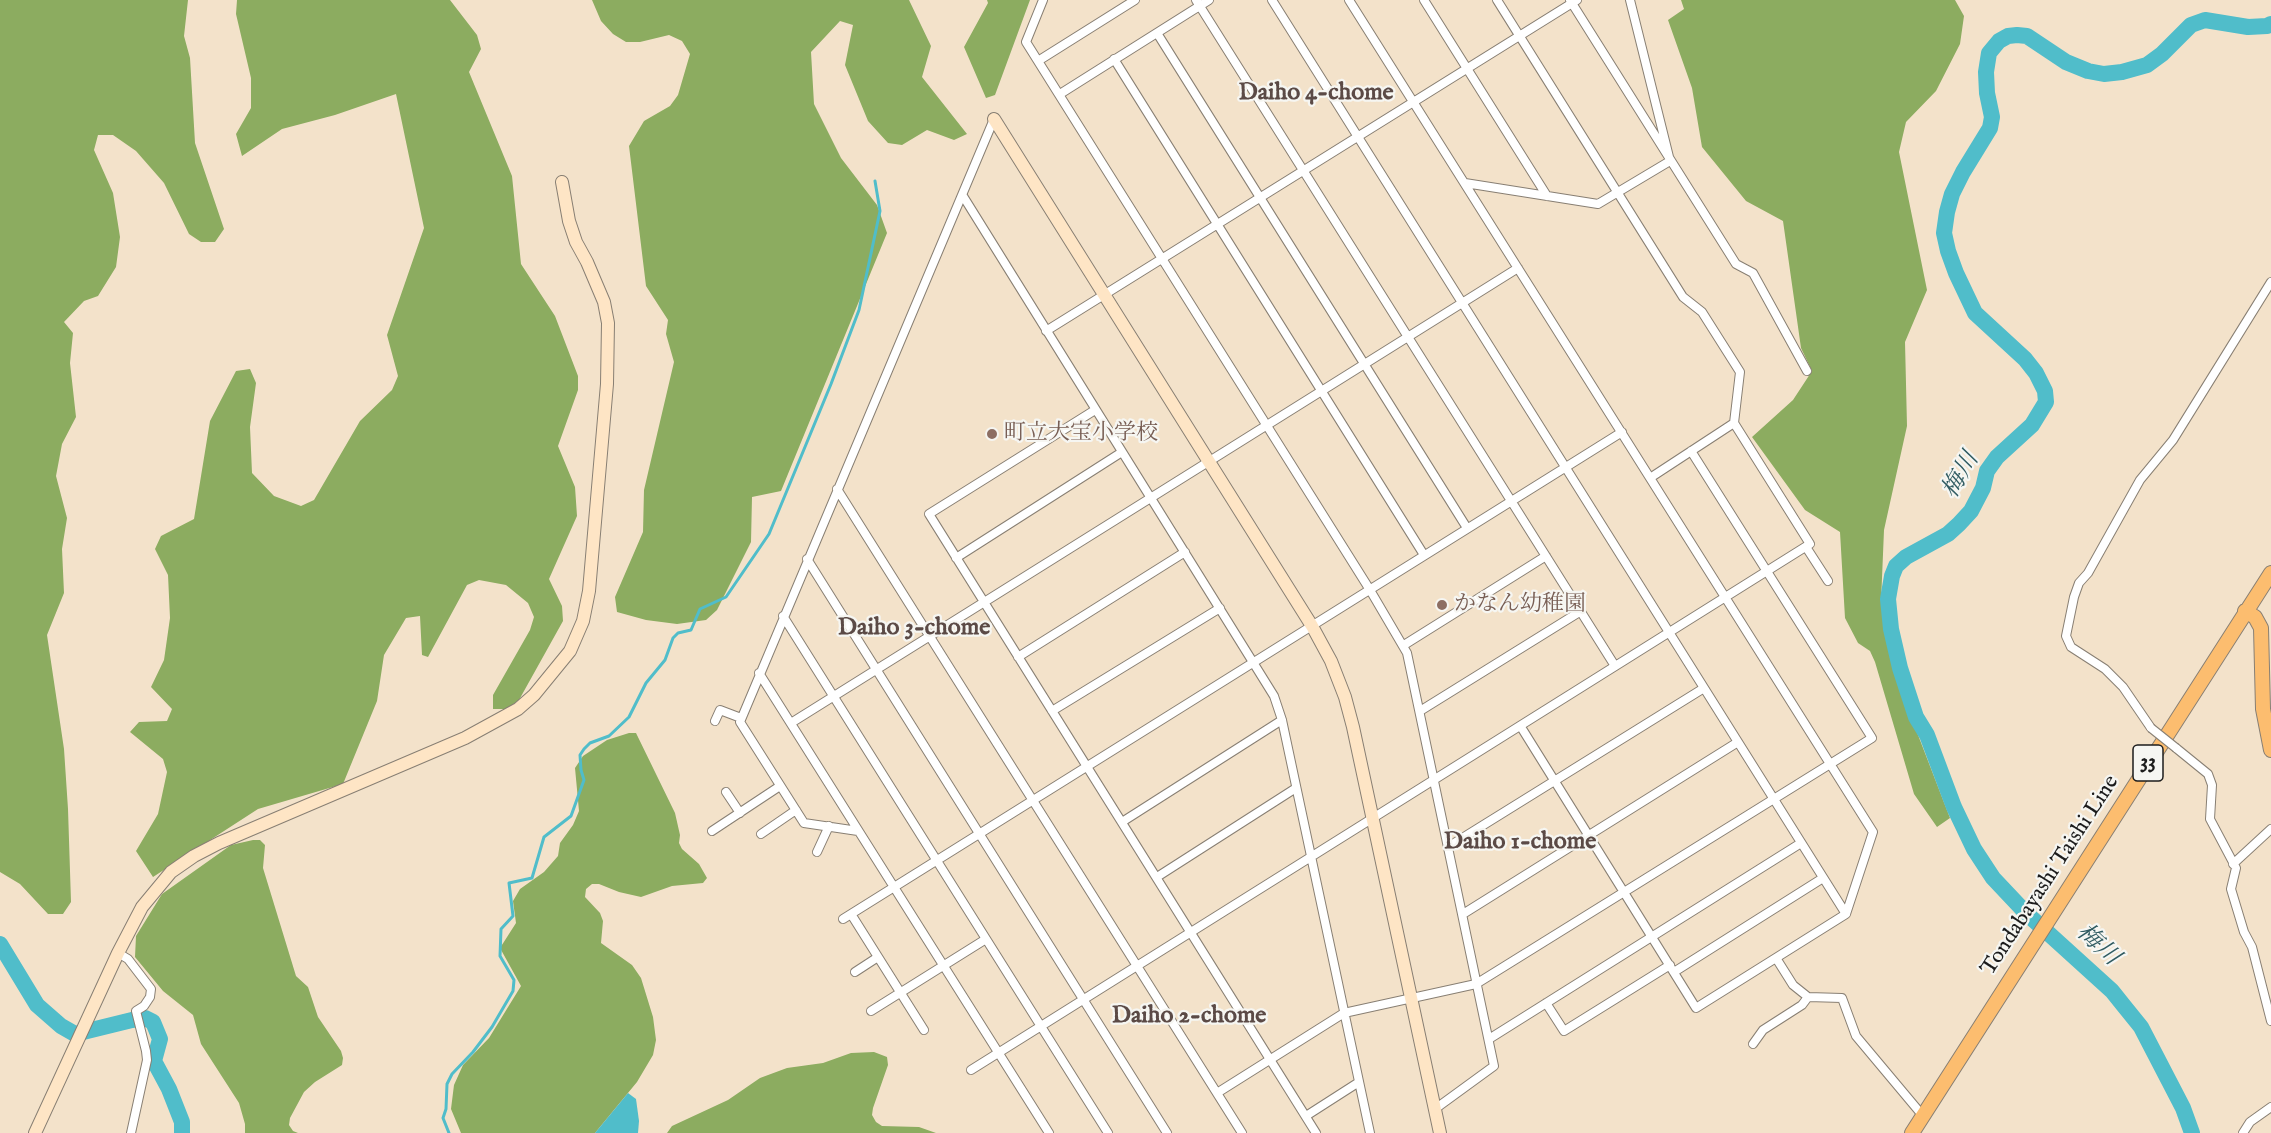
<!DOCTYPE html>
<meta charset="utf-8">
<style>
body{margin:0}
canvas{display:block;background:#f3e2ca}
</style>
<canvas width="2271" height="1133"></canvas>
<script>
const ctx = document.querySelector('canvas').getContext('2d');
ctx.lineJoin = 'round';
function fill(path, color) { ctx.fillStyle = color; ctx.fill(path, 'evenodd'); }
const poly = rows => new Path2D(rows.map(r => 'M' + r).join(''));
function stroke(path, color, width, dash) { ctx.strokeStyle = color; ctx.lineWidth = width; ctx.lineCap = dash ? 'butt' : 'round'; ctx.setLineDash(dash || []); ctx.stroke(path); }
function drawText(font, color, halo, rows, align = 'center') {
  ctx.font = font + ' "IM FELL English","Noto Serif JP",serif'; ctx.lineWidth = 4.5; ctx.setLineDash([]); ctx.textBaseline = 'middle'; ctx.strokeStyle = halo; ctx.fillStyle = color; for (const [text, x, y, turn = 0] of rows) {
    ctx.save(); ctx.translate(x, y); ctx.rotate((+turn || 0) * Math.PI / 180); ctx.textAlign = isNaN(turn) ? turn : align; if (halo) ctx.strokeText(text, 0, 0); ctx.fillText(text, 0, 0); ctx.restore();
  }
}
fill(poly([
 [0,0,188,0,184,36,190,58,195,143,224,229,215,242,201,242,189,234,164,183,136,151,113,135,98,135,94,150,113,193,120,237,116,267,98,296,84,301,64,322,73,333,70,363,76,417,62,444,56,476,67,518,62,549,64,593,47,635,64,749,68,809,71,902,63,914,48,914,20,884,0,872],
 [237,0,450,0,477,35,481,49,469,72,512,176,521,264,555,316,578,376,578,390,558,446,575,487,577,516,549,579,562,606,563,621,519,700,507,709,493,709,493,695,530,630,534,617,528,603,506,585,479,580,467,585,428,657,422,655,420,616,406,618,384,655,377,701,343,784,258,809,153,877,136,851,158,814,167,772,163,759,130,732,139,722,167,721,172,709,151,687,164,660,170,618,168,575,155,549,161,536,194,519,210,421,236,371,250,369,256,383,250,427,252,473,274,496,301,506,314,500,360,421,392,390,398,376,387,335,424,228,396,94,335,115,282,129,242,156,236,134,251,108,251,78,236,14],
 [592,0,909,0,931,46,922,77,967,134,954,140,927,130,902,145,888,143,868,121,845,65,853,25,840,21,811,52,814,104,841,158,877,205,887,233,781,491,752,497,751,542,717,610,706,620,677,624,646,620,617,612,615,597,643,532,644,490,674,362,666,334,668,320,646,286,629,146,644,121,670,106,678,95,690,54,682,41,669,35,640,42,626,42,613,34,601,21],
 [987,0,1030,0,995,95,986,98,964,47,988,3],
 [1681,0,1955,0,1964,16,1960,44,1936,91,1906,122,1899,152,1927,290,1905,342,1907,426,1884,530,1881,602,1898,683,1950,818,1937,827,1914,794,1875,662,1870,651,1858,643,1845,618,1840,532,1805,510,1752,437,1793,400,1812,371,1801,348,1783,221,1746,201,1702,147,1692,88,1668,20,1684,9],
 [629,733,636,733,675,813,680,835,679,843,682,849,699,864,707,878,703,883,672,886,641,897,619,892,599,884,592,884,586,889,585,897,600,913,603,921,601,943,632,965,641,978,653,1017,656,1040,653,1055,637,1082,595,1133,461,1133,451,1109,454,1085,463,1065,489,1038,521,986,500,948,516,923,513,901,520,889,544,872,558,856,560,843,573,825,579,811,575,768,583,756,607,740],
 [253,840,260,840,265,845,263,868,296,976,308,987,318,1017,341,1051,343,1058,342,1065,315,1082,304,1092,290,1118,289,1125,293,1131,298,1133,245,1133,245,1124,239,1103,201,1044,193,1015,163,991,135,957,136,936,162,894,231,845],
 [874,1052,887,1057,888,1065,873,1108,872,1115,876,1122,882,1126,919,1127,936,1133,667,1133,672,1126,728,1100,760,1078,787,1068,823,1063,851,1053]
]), '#8cac60');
fill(poly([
 [628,1093,636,1099,639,1121,638,1133,595,1133]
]), '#50bdca');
stroke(poly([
 [449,1133,443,1118,446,1109,447,1084,452,1074,473,1052,492,1027,513,991,514,980,500,956,501,929,513,916,509,883,532,878,544,837,571,816,584,780,581,770,580,755,584,749,590,743,609,736,629,717,646,683,665,660,673,638,678,633,691,630,700,609,726,597,769,534,831,384,859,310,880,211,875,181]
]), '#50bdca', 3);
stroke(poly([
 [0,944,37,1005,61,1026,75,1034,132,1020,145,1018,153,1022,160,1039,154,1061,169,1089,182,1122,182,1133],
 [2192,1133,2183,1108,2141,1027,2124,1006,2112,991,2026,913,1993,878,1974,849,1954,807,1927,735,1916,717,1900,668,1891,629,1888,599,1892,576,1896,566,1906,557,1948,534,1959,524,1971,511,1983,488,1987,471,1997,457,2032,425,2046,402,2045,391,2036,373,2025,359,1975,313,1956,273,1948,251,1944,233,1947,212,1952,194,1963,172,1990,128,1992,117,1987,93,1986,72,1989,53,1999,41,2008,36,2017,35,2027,36,2066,62,2088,71,2104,74,2122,72,2147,65,2162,54,2191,25,2205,20,2248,27,2267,26,2271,24]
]), '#50bdca', 16);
const street = poly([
 [1043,0,1026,42,1370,590,1407,653,1494,1066,1435,1109],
 [1196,0,1615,666],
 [1272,0,1846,914],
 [1349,0,1873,832,1846,914,1696,1008,1521,727],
 [1424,0,1547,196],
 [1570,0,1736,264,1753,273,1807,371],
 [1157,33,1467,528],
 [1114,59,1424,555],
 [1038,61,1135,0],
 [1060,94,1209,0],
 [1465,183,1598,204,1670,161,1630,0],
 [963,196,1274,696,1282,720,1370,1133],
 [1046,331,1577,0],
 [1095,410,929,514,1316,1133],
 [1650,478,1734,423],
 [837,489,1242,1133],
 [1806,547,1828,581],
 [956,558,1122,452],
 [807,559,1167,1133],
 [783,616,1108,1133],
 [1404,645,1546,556],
 [1018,657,1185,552],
 [759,673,1049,1133],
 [1052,711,1220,608],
 [1420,711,1581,611],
 [715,721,720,710,741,718],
 [791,723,1518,268],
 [2151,728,2123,687,2105,669,2071,647,2066,636,2074,597,2079,583,2088,573,2140,480,2173,440,2271,282],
 [2176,748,2208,774,2212,785,2210,819,2236,868,2231,889,2244,932,2252,947,2271,1021],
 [726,792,740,813],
 [1122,822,1282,720],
 [712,831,780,786],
 [858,831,804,823,740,722,994,119],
 [761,834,796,810],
 [1448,847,1704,688],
 [817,852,829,826],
 [2233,864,2271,829],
 [1157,877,1296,788],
 [851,914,924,1030],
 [1463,914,1738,742],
 [843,919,1622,432],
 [118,953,128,959,151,989,150,997,144,1006,136,1011,146,1051,147,1060,131,1133],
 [1776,958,1793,985,1808,997,1842,998,1856,1036,1923,1116],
 [855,972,878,957],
 [1674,972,1823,878],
 [1546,1003,1564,1031,1670,965],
 [871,1011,986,939],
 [1489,1039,1801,843],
 [1753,1044,1763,1030,1802,1005,1808,997],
 [971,1070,1810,544,1734,423,1740,372,1702,312,1683,297,1497,0],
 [1217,1093,1344,1013,1476,984,1872,738,1691,451],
 [1306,1116,1359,1082],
 [2243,1133,2250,1122,2271,1107]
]);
const secondary = poly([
 [994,119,1312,626,1331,661,1345,697,1353,727,1440,1133],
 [35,1133,118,953,142,907,171,872,194,856,219,843,465,738,518,709,534,695,570,651,583,621,589,591,607,384,608,323,604,302,587,262,576,242,569,221,562,182]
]);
const primary = poly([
 [2245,611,2255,617,2261,628,2263,709,2271,750],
 [1912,1133,2271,573]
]);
stroke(street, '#887f73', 10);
stroke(secondary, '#887f73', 14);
stroke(primary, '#887f73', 16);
stroke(street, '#fff', 8);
stroke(secondary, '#fee5c5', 12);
stroke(primary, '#fcbd6f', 14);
const streetBridge = poly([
 [2151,728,2176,748]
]);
stroke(streetBridge, '#887f73', 10, []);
stroke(streetBridge, '#fff', 8);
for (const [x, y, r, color] of [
 [992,434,6,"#8d6e63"],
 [1442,605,6,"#8d6e63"]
]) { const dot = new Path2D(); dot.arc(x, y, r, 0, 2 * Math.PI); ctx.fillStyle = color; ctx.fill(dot); stroke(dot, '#f6f6f2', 2); }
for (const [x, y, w] of [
 [2148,763,30]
]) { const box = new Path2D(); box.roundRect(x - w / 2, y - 18, w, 36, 4.5); ctx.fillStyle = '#f6f6f2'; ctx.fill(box); stroke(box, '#1c1c1c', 1.5); }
drawText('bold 21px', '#1c1c1c', null, [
 ["33",2148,763]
]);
drawText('22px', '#785e54', '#f6f6f2', [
 ["町立大宝小学校",1004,434],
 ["かなん幼稚園",1454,605]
], 'left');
drawText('22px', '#1c1c1c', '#f6f6f2', [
 ["Tondabayashi Taishi Line",2051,876,-57]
]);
drawText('bold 24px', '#5b4a46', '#f6f6f2', [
 ["Daiho 4-chome",1316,94],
 ["Daiho 3-chome",914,629],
 ["Daiho 1-chome",1520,843],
 ["Daiho 2-chome",1189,1017]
]);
drawText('italic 24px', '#315c62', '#f6f6f2', [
 ["梅川",1962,476,-60],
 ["梅川",2097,946,43]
]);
</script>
